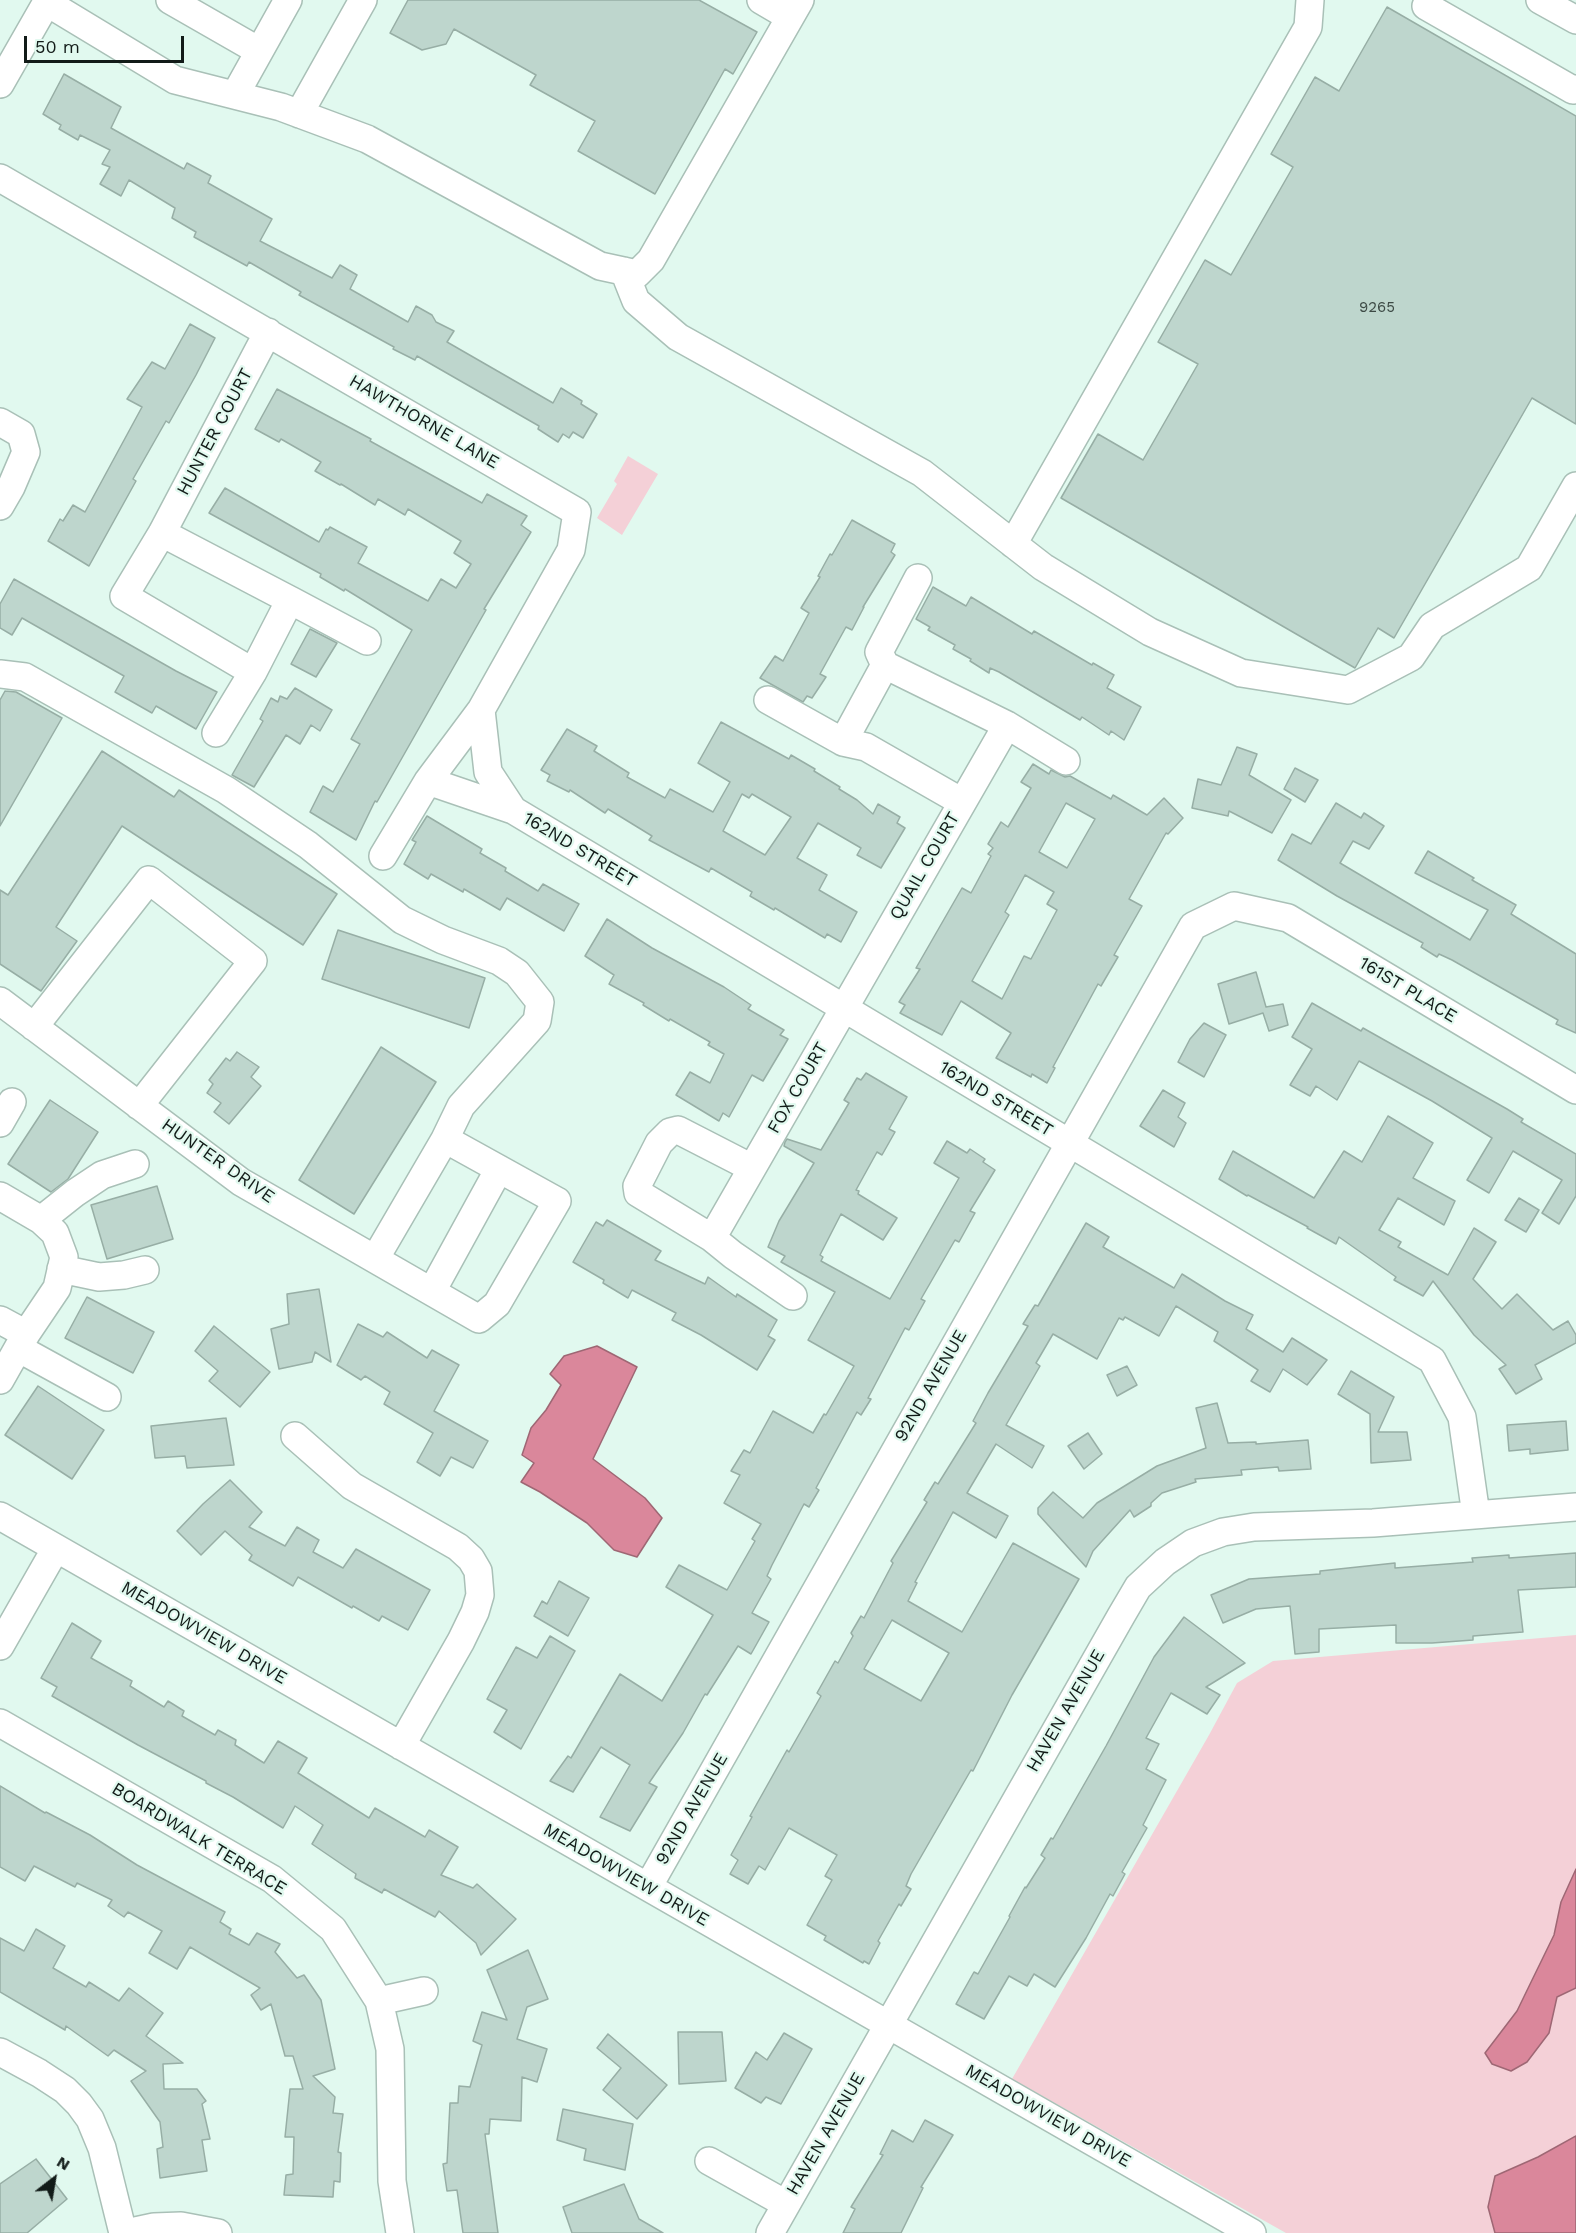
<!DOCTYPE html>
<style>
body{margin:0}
#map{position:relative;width:1576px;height:2233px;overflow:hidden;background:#e1f9ef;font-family:"Work Sans",sans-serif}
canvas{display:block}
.north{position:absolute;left:24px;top:2149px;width:60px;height:60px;-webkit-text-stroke:4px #e1f9ef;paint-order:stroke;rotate:31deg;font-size:16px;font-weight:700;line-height:24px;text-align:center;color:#121b18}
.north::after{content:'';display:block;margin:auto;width:21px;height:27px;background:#121b18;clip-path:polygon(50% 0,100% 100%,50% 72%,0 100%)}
.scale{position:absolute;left:24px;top:36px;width:160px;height:27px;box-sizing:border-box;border:3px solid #121b18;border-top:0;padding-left:8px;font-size:18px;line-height:21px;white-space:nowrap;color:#121b18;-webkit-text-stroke:4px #e1f9ef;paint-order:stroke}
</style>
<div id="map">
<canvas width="1576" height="2233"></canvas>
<div class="north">N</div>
<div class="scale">50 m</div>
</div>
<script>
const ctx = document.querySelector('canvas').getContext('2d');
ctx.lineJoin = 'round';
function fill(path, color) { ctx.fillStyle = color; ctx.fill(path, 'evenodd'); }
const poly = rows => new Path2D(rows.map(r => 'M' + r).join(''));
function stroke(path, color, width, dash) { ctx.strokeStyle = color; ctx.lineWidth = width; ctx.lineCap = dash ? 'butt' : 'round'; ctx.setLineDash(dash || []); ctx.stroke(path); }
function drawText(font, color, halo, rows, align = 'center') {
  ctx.font = font + ' "Work Sans",sans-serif'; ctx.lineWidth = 4.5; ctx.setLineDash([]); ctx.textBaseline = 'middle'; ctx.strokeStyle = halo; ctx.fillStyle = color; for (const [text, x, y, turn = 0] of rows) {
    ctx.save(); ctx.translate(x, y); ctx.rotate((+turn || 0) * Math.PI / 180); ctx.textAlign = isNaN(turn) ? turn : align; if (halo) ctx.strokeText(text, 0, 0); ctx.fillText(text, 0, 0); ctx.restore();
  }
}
fill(poly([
 [628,456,658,474,622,535,597,518,617,484,614,481],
 [1576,1635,1576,2233,1286,2233,1012,2079,1209,1735,1237,1683,1273,1661]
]), '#f4d0d7');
const water = poly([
 [597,1346,637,1367,593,1459,645,1498,662,1518,637,1557,614,1550,587,1523,540,1492,521,1482,534,1463,522,1455,531,1428,546,1410,561,1385,550,1374,564,1356,597,1346],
 [1576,1869,1576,1988,1557,1997,1549,2033,1527,2062,1511,2071,1492,2064,1485,2053,1517,2011,1534,1976,1554,1935,1561,1902,1576,1869],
 [1576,2136,1576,2233,1495,2233,1488,2207,1495,2176,1538,2157,1576,2136]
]);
fill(water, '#da879b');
stroke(water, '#9e6774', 1.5);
const building = poly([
 [408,0,699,0,757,32,733,74,725,69,655,194,578,151,595,121,530,85,536,75,454,29,446,44,422,50,390,33,408,0],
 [1387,7,1576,116,1576,424,1532,398,1394,638,1378,628,1355,668,1061,498,1098,434,1143,460,1198,364,1158,342,1205,260,1231,275,1293,167,1271,154,1315,77,1339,91,1387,7],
 [64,74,121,107,111,128,184,169,187,163,211,176,208,183,272,219,260,241,332,278,340,265,357,275,350,289,408,322,416,306,432,315,436,322,454,331,447,342,553,403,561,388,582,401,581,404,597,414,583,438,573,432,569,438,563,434,558,442,538,429,539,426,417,356,415,360,393,349,394,347,299,295,301,292,249,262,247,266,194,237,196,232,172,218,175,208,129,180,121,196,100,184,110,167,102,164,110,150,80,135,78,140,59,129,61,125,43,114,64,74],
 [190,324,215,338,196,375,169,423,166,421,133,479,136,481,89,566,48,541,60,519,63,521,73,505,85,512,142,407,127,399,152,362,165,369,190,324],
 [277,389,371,439,370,441,482,503,487,494,527,516,521,525,531,532,484,609,486,610,377,802,375,801,356,840,310,812,323,786,333,792,360,744,351,739,412,630,345,589,344,591,320,577,321,574,209,513,225,488,319,542,326,529,328,530,330,527,367,547,358,563,428,601,441,579,456,588,471,564,454,553,461,541,408,509,405,515,378,499,375,505,341,484,340,485,315,471,321,462,281,439,279,442,255,429,277,389],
 [852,520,895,544,891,552,895,555,863,607,864,607,852,630,846,627,820,674,826,677,812,698,807,696,803,702,760,678,775,656,783,661,809,613,801,608,820,577,818,576,830,554,832,555,852,520],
 [14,579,176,671,217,692,196,729,156,706,152,713,115,692,124,676,22,618,12,635,0,628,0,604,14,579],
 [933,587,966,606,971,597,1032,634,1034,631,1092,665,1093,663,1114,675,1107,688,1141,707,1124,740,1111,731,1109,735,1082,717,1080,720,999,672,990,668,989,673,970,661,971,659,953,649,955,645,928,630,930,627,916,619,933,587],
 [310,629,337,643,316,677,291,664,310,629],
 [295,688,332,710,320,731,311,725,300,744,286,735,254,787,232,775,263,721,260,719,271,698,278,702,280,696,287,699,295,688],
 [5,691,16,692,62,718,0,826,0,700,5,691],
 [721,722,789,759,791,755,815,769,814,771,840,787,839,789,857,800,873,814,878,804,900,817,897,823,905,828,881,868,857,855,861,848,818,823,797,858,827,875,819,890,857,912,841,942,827,934,825,938,775,908,774,910,750,896,752,892,711,868,709,872,649,840,652,836,608,809,605,813,570,790,569,792,547,781,550,775,541,770,567,729,597,746,594,751,629,773,627,777,665,798,670,789,713,812,730,782,698,763,721,722],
 [742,794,749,798,752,794,791,817,765,855,723,831,742,794],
 [1237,747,1257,754,1249,775,1291,800,1272,833,1229,811,1228,816,1192,808,1198,779,1221,785,1237,747],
 [102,751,174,797,179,790,337,894,303,945,122,826,56,927,77,941,41,991,0,964,0,890,8,895,102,751],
 [1033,764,1049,774,1051,770,1065,777,1070,776,1111,799,1113,795,1147,815,1164,798,1183,818,1168,834,1166,833,1129,899,1142,906,1114,955,1118,957,1101,986,1098,984,1053,1067,1055,1068,1047,1083,1032,1074,1031,1077,996,1058,1011,1033,961,1001,942,1035,900,1013,905,1005,899,1002,920,969,916,968,962,888,971,893,991,856,988,854,993,848,988,844,1001,822,1008,827,1031,788,1021,782,1033,764],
 [1066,803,1095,819,1067,868,1039,852,1066,803],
 [1025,875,1054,892,1047,904,1057,910,1031,959,1024,956,1002,999,972,981,1009,915,1005,912,1025,875],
 [1295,768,1318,780,1305,802,1284,789,1295,768],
 [1336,803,1361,818,1364,813,1384,826,1369,849,1353,841,1340,863,1470,940,1488,910,1415,873,1428,851,1474,878,1472,880,1516,905,1511,914,1576,954,1576,1033,1556,1024,1558,1020,1452,960,1439,954,1437,957,1421,947,1423,943,1337,896,1278,860,1292,834,1311,844,1336,803],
 [427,816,482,849,480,853,506,868,505,871,538,891,543,884,579,904,564,931,507,898,500,910,464,889,463,892,431,874,428,879,404,864,416,842,412,840,427,816],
 [607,919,652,948,724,987,751,1005,748,1009,784,1030,780,1035,788,1039,763,1081,752,1075,729,1117,723,1113,719,1121,676,1095,690,1072,710,1083,724,1054,708,1045,710,1042,670,1019,669,1021,643,1005,644,1003,609,984,614,975,585,956,607,919],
 [338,930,485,978,469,1028,322,979,338,930],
 [1256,972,1266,1007,1283,1004,1288,1025,1269,1031,1263,1013,1229,1024,1218,984,1256,972],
 [1312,1003,1361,1031,1363,1028,1507,1109,1523,1119,1521,1122,1576,1154,1576,1196,1559,1224,1542,1213,1562,1180,1513,1151,1489,1193,1467,1180,1492,1138,1432,1101,1359,1061,1337,1100,1316,1086,1310,1096,1290,1085,1312,1049,1292,1037,1312,1003],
 [1204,1023,1226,1035,1204,1077,1178,1062,1190,1039,1204,1023],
 [381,1047,436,1082,354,1214,299,1180,381,1047],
 [237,1052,259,1067,251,1077,261,1086,229,1124,214,1112,221,1103,207,1093,213,1084,209,1080,226,1058,230,1061,237,1052],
 [866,1073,907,1097,889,1129,895,1132,882,1155,877,1152,856,1190,859,1191,858,1194,897,1218,883,1240,841,1214,820,1255,823,1257,821,1261,890,1299,959,1178,934,1163,947,1141,967,1153,970,1149,985,1159,983,1162,995,1170,970,1211,975,1213,959,1242,955,1240,921,1299,925,1301,909,1330,905,1328,868,1398,871,1399,861,1415,857,1412,816,1488,819,1490,809,1507,804,1504,772,1565,767,1576,771,1579,752,1613,769,1622,751,1654,738,1646,707,1695,705,1694,683,1733,649,1783,657,1787,630,1831,600,1817,630,1765,601,1747,573,1792,550,1781,568,1756,571,1758,620,1674,662,1701,713,1615,666,1587,679,1565,727,1590,755,1541,752,1539,761,1524,724,1503,740,1475,731,1471,744,1450,750,1453,773,1411,813,1433,824,1414,826,1415,854,1366,808,1340,835,1292,781,1262,785,1256,768,1247,779,1221,814,1163,784,1146,785,1142,787,1139,821,1150,849,1103,844,1100,857,1078,861,1080,866,1073],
 [1163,1090,1185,1103,1178,1117,1186,1123,1174,1147,1140,1126,1163,1090],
 [50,1100,98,1132,68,1179,51,1192,8,1164,50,1100],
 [1388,1116,1433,1143,1413,1178,1455,1201,1444,1225,1398,1198,1379,1230,1401,1242,1398,1247,1448,1275,1474,1228,1496,1242,1473,1279,1502,1309,1517,1294,1553,1330,1568,1321,1576,1335,1576,1343,1535,1365,1542,1379,1516,1394,1499,1369,1506,1365,1474,1335,1433,1281,1423,1296,1394,1280,1396,1277,1339,1237,1336,1244,1307,1228,1308,1227,1248,1195,1247,1196,1219,1179,1233,1151,1314,1198,1344,1151,1362,1162,1388,1116],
 [157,1186,173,1239,107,1259,91,1205,157,1186],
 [1519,1198,1539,1210,1526,1232,1505,1220,1519,1198],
 [607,1220,661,1251,655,1260,705,1284,708,1277,736,1297,737,1294,777,1320,768,1336,775,1340,757,1370,701,1335,672,1320,676,1313,632,1290,628,1298,603,1283,604,1280,573,1262,596,1222,603,1226,607,1220],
 [1086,1223,1109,1237,1103,1247,1174,1288,1182,1274,1225,1301,1253,1315,1246,1329,1283,1352,1292,1338,1327,1360,1307,1385,1283,1369,1270,1392,1251,1381,1258,1370,1214,1341,1218,1332,1176,1306,1159,1336,1125,1317,1123,1320,1119,1318,1097,1359,1053,1334,1036,1363,1040,1366,1006,1425,1044,1446,1032,1468,996,1444,967,1493,1008,1516,996,1538,953,1512,915,1582,917,1583,908,1601,962,1632,1013,1543,1079,1579,1012,1695,973,1771,971,1770,911,1874,906,1886,911,1889,901,1906,899,1904,878,1941,880,1943,869,1964,864,1961,863,1963,824,1940,826,1936,807,1925,832,1880,825,1876,837,1855,789,1828,765,1870,759,1866,748,1884,730,1874,738,1860,731,1855,752,1817,750,1816,787,1750,789,1752,821,1696,817,1693,835,1661,838,1663,853,1636,851,1633,861,1616,864,1618,893,1563,891,1561,927,1502,924,1500,935,1482,938,1484,976,1423,973,1421,988,1393,1028,1326,1023,1324,1035,1305,1038,1306,1086,1223],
 [892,1620,949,1653,921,1701,864,1669,892,1620],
 [319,1289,331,1362,315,1352,312,1362,279,1369,271,1329,289,1324,287,1294,319,1289],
 [87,1297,154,1332,133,1373,65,1338,87,1297],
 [358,1324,383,1337,387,1332,427,1358,432,1350,459,1365,434,1411,488,1441,473,1468,451,1457,440,1476,417,1462,433,1433,384,1404,390,1392,365,1376,361,1380,337,1365,358,1324],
 [214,1326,270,1372,240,1407,209,1381,218,1371,195,1351,214,1326],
 [1127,1366,1137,1385,1117,1396,1107,1375,1127,1366],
 [1351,1371,1394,1397,1378,1432,1407,1432,1411,1460,1371,1463,1370,1414,1338,1394,1351,1371],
 [38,1386,104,1430,72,1479,5,1435,38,1386],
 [1217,1403,1228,1443,1256,1442,1256,1444,1308,1440,1311,1469,1279,1471,1278,1467,1241,1470,1242,1475,1195,1479,1196,1482,1162,1493,1151,1503,1151,1506,1134,1517,1130,1510,1093,1551,1086,1567,1038,1514,1038,1508,1053,1492,1083,1518,1097,1503,1157,1466,1206,1448,1196,1408,1217,1403],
 [226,1418,234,1465,187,1468,185,1456,155,1458,151,1426,226,1418],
 [1566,1421,1568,1450,1530,1454,1530,1449,1509,1451,1507,1425,1566,1421],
 [1088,1433,1102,1454,1084,1469,1068,1446,1088,1433],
 [230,1480,262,1512,249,1527,285,1546,297,1527,319,1540,313,1552,343,1568,356,1549,430,1590,408,1630,382,1616,379,1621,353,1606,352,1608,298,1577,293,1586,249,1560,252,1555,225,1531,201,1555,177,1531,203,1504,230,1480],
 [1576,1553,1576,1587,1518,1590,1523,1632,1473,1636,1473,1640,1432,1643,1396,1643,1396,1625,1319,1629,1319,1652,1295,1654,1290,1606,1256,1609,1223,1623,1211,1595,1249,1579,1320,1574,1320,1571,1395,1563,1395,1568,1473,1562,1472,1558,1509,1555,1509,1558,1576,1553],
 [559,1581,589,1598,568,1636,534,1616,542,1601,547,1604,559,1581],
 [1184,1617,1245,1663,1206,1687,1220,1695,1207,1714,1171,1693,1146,1738,1159,1744,1146,1769,1166,1780,1143,1825,1147,1828,1122,1872,1125,1874,1113,1896,1110,1894,1086,1938,1055,1987,1034,1974,1027,1986,1009,1976,984,2019,956,2004,974,1972,978,1974,1010,1917,1009,1916,1025,1887,1026,1888,1045,1858,1041,1855,1051,1838,1053,1839,1106,1746,1154,1657,1184,1617],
 [72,1623,101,1641,91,1658,132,1681,130,1686,164,1707,168,1701,184,1711,182,1716,215,1735,218,1730,236,1740,235,1745,264,1763,278,1741,307,1758,298,1773,369,1818,375,1808,425,1837,429,1830,458,1847,441,1875,473,1888,477,1884,516,1919,481,1955,476,1943,439,1911,435,1917,384,1889,382,1893,355,1878,356,1874,312,1844,323,1825,295,1806,283,1828,233,1797,206,1783,206,1781,138,1745,52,1696,57,1687,41,1678,72,1623],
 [550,1636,575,1651,521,1749,494,1732,507,1710,487,1699,516,1647,537,1658,550,1636],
 [0,1786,45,1813,46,1812,90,1835,137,1865,225,1912,220,1922,231,1929,229,1934,249,1945,257,1933,280,1944,275,1952,297,1978,304,1975,321,2000,335,2069,313,2076,335,2097,333,2113,343,2114,338,2152,341,2153,340,2182,334,2181,333,2197,284,2195,286,2175,293,2174,294,2137,285,2137,290,2089,303,2089,293,2056,285,2056,271,2004,261,2010,251,1995,260,1988,190,1947,177,1969,149,1953,162,1931,128,1912,124,1917,108,1906,112,1900,77,1883,75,1887,34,1866,25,1881,0,1867,0,1786],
 [36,1929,65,1946,53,1968,86,1987,89,1982,119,2001,129,1988,163,2013,146,2036,183,2063,163,2064,164,2089,197,2089,206,2101,202,2104,210,2139,202,2140,207,2171,160,2178,157,2149,163,2147,160,2122,131,2081,146,2071,114,2050,108,2056,66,2026,65,2030,0,1992,0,1938,24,1951,36,1929],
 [528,1950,548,1999,527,2007,517,2039,547,2049,537,2082,522,2077,521,2121,490,2119,489,2134,485,2134,498,2233,463,2233,457,2190,447,2191,443,2164,447,2163,450,2103,458,2103,459,2086,470,2087,482,2045,473,2041,482,2012,507,2020,487,1970,528,1950],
 [678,2032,722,2032,726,2081,679,2084,678,2032],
 [784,2033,812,2049,781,2104,766,2097,761,2103,735,2088,756,2052,767,2060,784,2033],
 [608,2034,667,2085,637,2119,603,2090,621,2068,597,2048,608,2034],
 [563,2109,633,2124,625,2170,584,2160,586,2149,557,2140,563,2109],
 [925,2120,953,2135,921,2187,923,2188,901,2233,843,2233,855,2209,851,2207,883,2155,880,2154,892,2130,913,2142,925,2120],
 [36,2159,67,2199,27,2233,0,2233,0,2184,36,2159],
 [624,2184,639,2219,663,2233,572,2233,563,2207,624,2184]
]);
fill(building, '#bed6cd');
stroke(building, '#97aea5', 1.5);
const minor = poly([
 [170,0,259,51],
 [761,0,790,17],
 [1540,0,1576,20],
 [46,2,175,80,281,107,367,139,600,266,637,274,651,260,800,0],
 [1426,6,1573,90,1576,89],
 [0,84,48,0],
 [235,95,288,0],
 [299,114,363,0],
 [0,178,577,512,571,550,481,710,428,781,383,856],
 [624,271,636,301,678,337,922,473,1043,567,1150,632,1241,673,1348,690,1411,657,1432,626,1529,568,1576,486],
 [0,422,21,434,26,452,11,487,0,506],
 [162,533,290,600,253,672,216,733],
 [1013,544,1308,27,1310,0],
 [918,578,879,652,885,665,1007,725,1066,761],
 [290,600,367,641],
 [253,672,124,596,162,533,268,332],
 [0,674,25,677,226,790,308,845,402,920,443,940,499,961,517,973,540,1002,537,1021,461,1106,445,1139],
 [768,700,843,742,866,747,962,802],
 [481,710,488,772,513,810,1432,1360,1462,1417,1476,1515],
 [843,742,885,665],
 [428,781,513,810],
 [0,1001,241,1182,479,1319,497,1304,557,1201,445,1139,375,1259],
 [34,1027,149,880,253,961,139,1106],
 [0,1123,12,1102],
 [752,1168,678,1130,670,1132,659,1143,637,1186,638,1193,712,1238,733,1255,793,1296],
 [0,1196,41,1220,55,1233,64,1257,57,1288,26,1334,0,1380],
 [41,1220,75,1193,102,1175,135,1164],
 [712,1238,1007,725],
 [61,1269,99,1277,124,1275,145,1270],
 [432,1291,499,1169],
 [0,1320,26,1334],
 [18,1348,107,1397],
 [295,1436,352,1486,458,1547,471,1559,478,1571,480,1595,475,1612,461,1641,401,1746],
 [0,1516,1252,2233],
 [0,1646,56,1548],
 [0,1723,272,1879,333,1929,379,2001,390,2049,392,2181,400,2233],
 [648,1887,1193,926,1234,906,1288,918,1576,1090],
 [379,2001,424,1991],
 [0,2052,39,2073,65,2090,79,2104,90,2119,102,2148,123,2233],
 [709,2161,786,2204],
 [126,2233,154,2227,181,2226,218,2233],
 [770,2233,1121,1616,1138,1587,1165,1562,1193,1543,1223,1532,1254,1527,1373,1523,1576,1507]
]);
stroke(minor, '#a9c0b7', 30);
stroke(minor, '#fff', 27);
drawText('15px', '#3d4a45', null, [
 ["9265",1377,308]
]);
drawText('18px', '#121b18', '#e1f9ef', [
 ["HAWTHORNE LANE",424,422,30],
 ["HUNTER COURT",215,432,-62],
 ["162ND STREET",580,850,31],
 ["QUAIL COURT",925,866,-60],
 ["161ST PLACE",1408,990,31],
 ["FOX COURT",798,1088,-60],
 ["162ND STREET",996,1099,31],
 ["HUNTER DRIVE",218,1161,35],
 ["92ND AVENUE",931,1386,-60],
 ["MEADOWVIEW DRIVE",204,1633,30],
 ["HAVEN AVENUE",1066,1711,-60],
 ["92ND AVENUE",692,1809,-60],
 ["BOARDWALK TERRACE",199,1839,31],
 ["MEADOWVIEW DRIVE",626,1875,30],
 ["MEADOWVIEW DRIVE",1048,2116,30],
 ["HAVEN AVENUE",826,2134,-60]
]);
</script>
